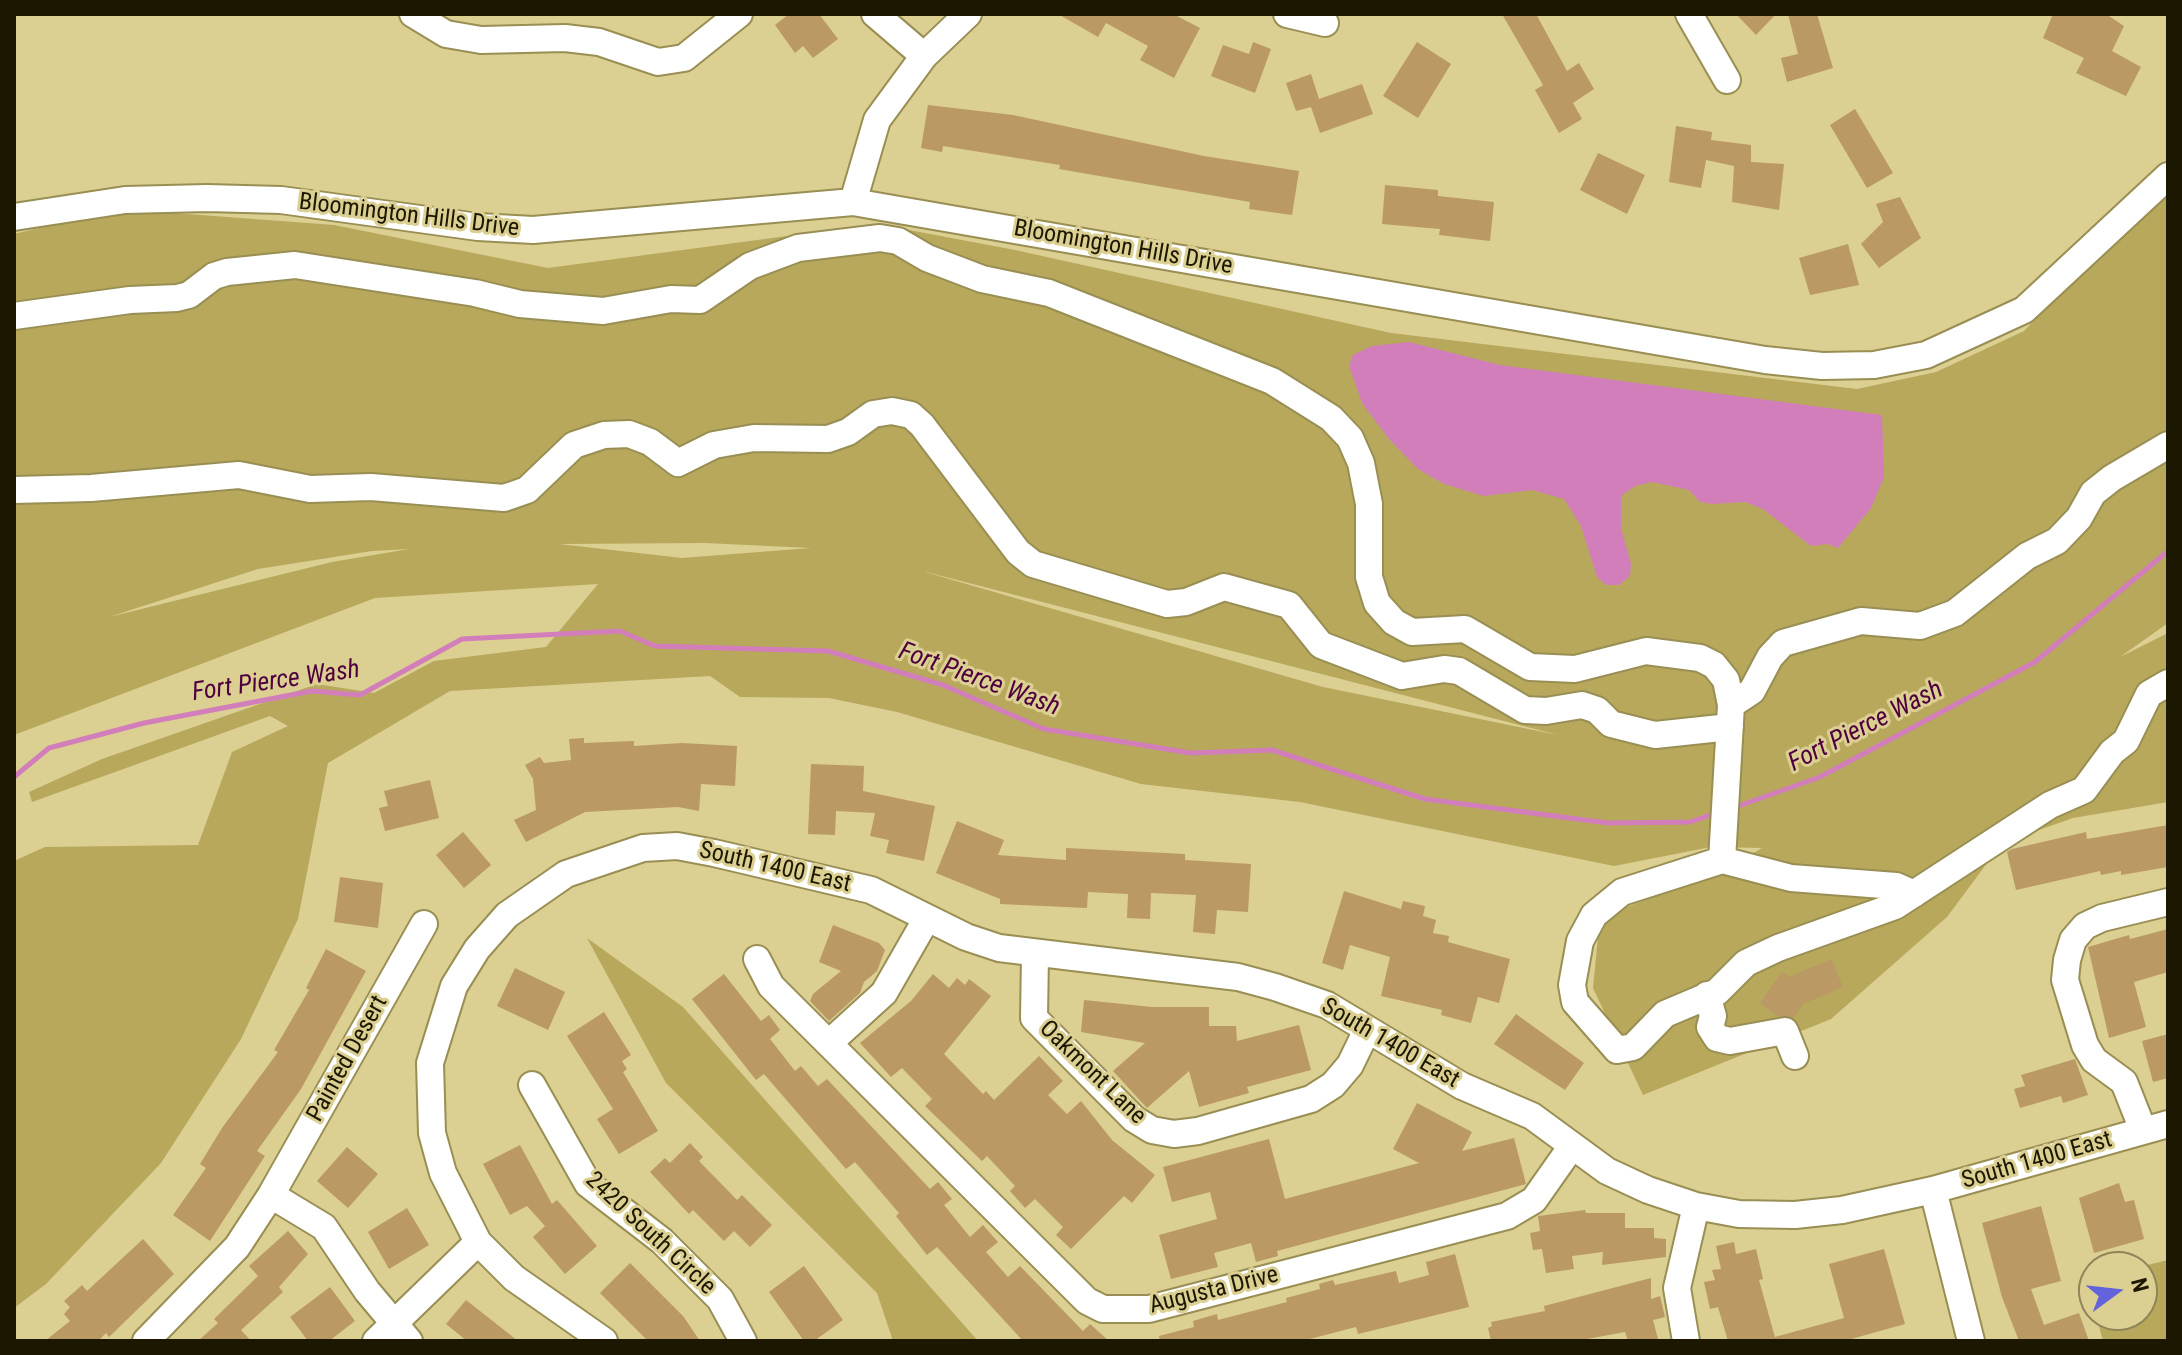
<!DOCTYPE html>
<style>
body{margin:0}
#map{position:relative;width:2182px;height:1355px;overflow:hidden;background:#dbcf92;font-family:"Roboto Condensed",sans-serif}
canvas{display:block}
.frame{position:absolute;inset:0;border:16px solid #1c1701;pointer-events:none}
.north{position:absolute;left:2078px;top:1251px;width:80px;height:80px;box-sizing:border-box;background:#dbcf92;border:2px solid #8f8558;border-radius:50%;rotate:75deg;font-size:22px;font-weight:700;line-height:32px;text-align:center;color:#1c1701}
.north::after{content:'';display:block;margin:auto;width:28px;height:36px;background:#6363dc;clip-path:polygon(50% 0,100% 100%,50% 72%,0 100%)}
</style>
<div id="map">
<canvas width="2182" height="1355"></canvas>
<div class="frame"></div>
<div class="north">N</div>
</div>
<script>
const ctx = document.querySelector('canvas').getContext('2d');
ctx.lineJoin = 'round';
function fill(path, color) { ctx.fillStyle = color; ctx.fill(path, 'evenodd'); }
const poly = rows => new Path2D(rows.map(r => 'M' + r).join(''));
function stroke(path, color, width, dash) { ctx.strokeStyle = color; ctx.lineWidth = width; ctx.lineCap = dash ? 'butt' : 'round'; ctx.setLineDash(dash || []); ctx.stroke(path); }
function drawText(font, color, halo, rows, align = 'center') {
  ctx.font = font + ' "Roboto Condensed",sans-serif'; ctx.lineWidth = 6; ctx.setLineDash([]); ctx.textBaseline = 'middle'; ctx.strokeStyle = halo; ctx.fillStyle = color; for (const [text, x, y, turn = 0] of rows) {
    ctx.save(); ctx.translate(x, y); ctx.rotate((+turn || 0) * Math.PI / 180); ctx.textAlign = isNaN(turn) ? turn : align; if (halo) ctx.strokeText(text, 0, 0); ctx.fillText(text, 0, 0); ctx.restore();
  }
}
fill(poly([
 [2168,184,2168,623,2120,657,2168,633,2168,802,2073,818,2002,843,1947,917,1831,1019,1643,1095,1593,988,1600,917,1722,871,1762,848,1711,847,1614,866,1300,802,1141,784,897,712,829,698,740,697,710,676,450,691,328,763,298,919,241,1039,161,1163,46,1284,14,1308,14,861,45,847,198,845,232,752,288,726,270,716,32,802,29,792,102,759,317,684,374,693,434,661,546,647,598,584,375,598,14,735,14,234,120,209,334,225,548,268,877,224,1015,250,1391,333,1857,389,1936,372,2024,331],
 [705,543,811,548,682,558,559,544],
 [409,549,332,562,109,617,258,569,372,551],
 [925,572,926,572,1558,735,1323,687],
 [587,938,683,1007,978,1341,893,1341,877,1293,666,1083],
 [2168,1260,2168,1341,2103,1341,2096,1315,2142,1315,2142,1267,2139,1267]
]), '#b7a85c');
fill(poly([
 [1409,342,1500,365,1882,415,1884,477,1871,508,1838,548,1828,544,1811,546,1763,509,1745,502,1712,504,1700,502,1689,490,1652,482,1635,486,1621,496,1621,528,1631,564,1630,576,1619,585,1606,585,1597,577,1581,526,1564,499,1532,490,1484,496,1444,484,1418,469,1389,439,1362,403,1349,366,1353,355,1372,346]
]), '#d27eba');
stroke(poly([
 [14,777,49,748,144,723,312,691,360,695,462,639,620,631,655,646,828,651,943,685,1044,729,1191,753,1272,750,1425,799,1608,823,1690,822,1716,813],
 [1733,808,1820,777,2035,662,2168,551]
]), '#d27eba', 5);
fill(poly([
 [789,14,819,14,838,39,813,58,803,46,795,53,775,25],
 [1058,14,1173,14,1200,28,1174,78,1140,60,1148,46,1106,23,1098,37],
 [1502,14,1536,14,1567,71,1579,63,1594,89,1573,103,1582,119,1559,133,1535,90,1543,85],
 [1736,14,1776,14,1756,35],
 [1788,14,1817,14,1833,68,1787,82,1781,58,1798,54],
 [2053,14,2106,14,2124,26,2112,51,2141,67,2126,96,2076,73,2084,58,2043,38],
 [1253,42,1271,49,1255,93,1211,76,1223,45,1249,54],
 [1417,42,1451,64,1418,118,1383,96],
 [1311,74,1319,99,1362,84,1373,114,1320,133,1311,107,1296,111,1286,83],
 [928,105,1013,115,1204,156,1299,171,1292,215,1249,209,1250,202,1059,169,1060,165,943,146,942,152,921,148],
 [1855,109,1893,173,1867,188,1830,125],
 [1676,126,1712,132,1711,140,1751,145,1751,162,1784,164,1779,210,1732,202,1734,166,1706,160,1701,188,1669,182],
 [1598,153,1645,175,1627,214,1580,190],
 [1385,185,1438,190,1438,196,1494,202,1490,241,1439,235,1440,229,1382,224],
 [1900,197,1921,238,1879,268,1861,244,1883,222,1876,204],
 [1848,244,1859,285,1810,295,1799,258],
 [584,738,584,743,634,741,634,746,682,743,737,746,735,786,701,784,699,811,678,807,585,812,526,842,514,820,536,810,533,779,525,765,540,757,544,763,571,760,569,739],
 [811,764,864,766,863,791,935,806,924,861,886,853,889,840,870,836,875,813,836,811,835,835,808,834],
 [430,780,439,818,385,831,379,808,388,806,384,791],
 [957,821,1004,840,998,855,1066,860,1066,848,1185,854,1185,860,1251,864,1248,912,1217,910,1215,934,1193,932,1196,895,1151,893,1150,919,1127,918,1128,894,1088,892,1087,908,1000,904,1000,899,936,873],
 [2168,825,2168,867,2121,875,2121,871,2101,875,2100,871,2016,890,2007,852,2012,849,2086,832,2087,839],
 [463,832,491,865,464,888,436,855],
 [340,877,383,883,378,928,334,922],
 [1344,891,1401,909,1403,901,1425,906,1423,916,1436,920,1433,933,1449,936,1448,942,1510,959,1499,1003,1478,997,1471,1023,1441,1015,1442,1010,1381,996,1390,957,1350,945,1343,970,1322,963],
 [833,925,879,943,885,950,877,971,864,982,860,993,829,1021,810,1001,813,994,841,971,819,962],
 [2168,929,2168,972,2134,982,2146,1027,2109,1038,2088,947,2129,935,2130,939],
 [326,949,366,971,301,1089,257,1151,265,1156,210,1241,173,1215,206,1168,200,1164,222,1128,278,1052,274,1050,309,990,306,988],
 [1831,959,1843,987,1803,1004,1793,1018,1777,1016,1760,1003,1782,972,1789,977],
 [515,968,565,992,548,1030,497,1006],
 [724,974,761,1021,769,1015,780,1030,770,1039,795,1071,801,1066,818,1086,827,1079,930,1189,938,1182,952,1199,944,1205,970,1237,983,1225,998,1242,986,1252,1008,1277,1020,1266,1083,1331,1090,1324,1109,1341,1023,1341,937,1247,927,1255,896,1216,899,1213,855,1162,846,1169,764,1074,756,1080,692,999],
 [933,974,949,988,957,978,965,985,969,979,991,996,944,1054,983,1094,986,1091,994,1100,1039,1056,1063,1081,1048,1095,1067,1114,1081,1101,1112,1140,1155,1175,1132,1203,1124,1196,1071,1249,1056,1235,1063,1227,1035,1199,1025,1208,1010,1191,1015,1186,987,1156,982,1161,925,1106,932,1099,902,1068,891,1077,860,1043,911,1001],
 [1084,1000,1152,1007,1209,1007,1209,1026,1236,1026,1237,1041,1299,1025,1311,1070,1247,1087,1249,1093,1199,1107,1189,1071,1147,1108,1113,1071,1145,1043,1081,1032],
 [604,1012,631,1055,622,1061,627,1069,623,1072,658,1131,619,1154,597,1119,613,1109,567,1036],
 [1516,1014,1584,1063,1565,1090,1494,1044],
 [2168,1034,2168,1078,2153,1082,2142,1041],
 [2075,1059,2088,1095,2063,1103,2061,1096,2020,1108,2014,1089,2025,1086,2021,1075],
 [1417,1103,1472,1132,1462,1151,1514,1138,1526,1184,1277,1251,1278,1256,1256,1262,1251,1243,1214,1253,1218,1267,1171,1279,1159,1235,1217,1219,1210,1192,1172,1202,1163,1167,1269,1139,1285,1199,1419,1163,1393,1149],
 [690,1143,703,1157,699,1161,737,1200,742,1195,772,1225,750,1247,734,1231,724,1241,693,1210,689,1214,650,1172,665,1158,670,1163],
 [520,1145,552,1204,557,1200,597,1246,565,1274,533,1237,545,1226,527,1206,510,1215,483,1164],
 [347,1147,378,1174,348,1208,317,1181],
 [2119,1183,2125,1202,2134,1200,2144,1239,2094,1253,2079,1198],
 [2041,1206,2061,1281,2031,1289,2044,1325,2079,1313,2089,1341,2019,1341,2002,1297,1982,1223],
 [407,1208,429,1245,389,1269,368,1232],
 [1585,1210,1586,1213,1625,1213,1625,1228,1654,1228,1654,1238,1666,1239,1666,1257,1602,1265,1603,1252,1572,1256,1574,1269,1546,1273,1542,1249,1533,1250,1530,1233,1540,1231,1538,1216],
 [288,1231,308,1254,279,1287,283,1292,241,1330,251,1341,198,1341,218,1323,214,1319,258,1276,249,1266],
 [143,1239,174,1274,109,1337,106,1333,98,1341,45,1341,70,1321,64,1314,70,1307,64,1301,82,1285,87,1291],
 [1734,1242,1736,1254,1756,1249,1763,1279,1759,1280,1776,1341,1775,1337,1844,1318,1829,1264,1884,1249,1905,1324,1844,1341,1728,1341,1718,1307,1710,1309,1704,1282,1715,1280,1712,1270,1721,1269,1716,1246],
 [1455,1254,1469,1307,1358,1334,1356,1327,1302,1341,1160,1341,1159,1336,1194,1327,1193,1321,1217,1314,1218,1320,1287,1302,1286,1298,1320,1289,1319,1284,1333,1280,1335,1285,1396,1271,1399,1283,1429,1275,1426,1262],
 [630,1263,683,1316,700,1341,648,1341,600,1293],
 [804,1266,843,1320,814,1341,804,1341,769,1292],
 [1651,1278,1651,1299,1660,1296,1665,1317,1653,1320,1658,1339,1628,1341,1625,1332,1576,1341,1491,1341,1488,1328,1492,1326,1491,1322,1545,1311,1544,1306],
 [330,1287,355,1321,329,1341,308,1341,290,1317],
 [466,1300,518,1341,467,1341,446,1324]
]), '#ba9964');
const minor = poly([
 [413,14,446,34,481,40,565,38,599,42,658,62,684,58,739,14],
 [875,14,924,56],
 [1287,14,1325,23],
 [1689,14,1727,80],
 [853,202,877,120,924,56,968,14],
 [14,217,125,200,207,198,281,200,478,227,533,230,853,202,1765,360,1822,366,1874,365,1926,355,2024,310,2168,176],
 [14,316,130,300,177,298,189,295,214,276,227,272,295,265,475,293,520,304,603,311,671,299,700,300,750,266,798,248,880,238,898,241,927,258,982,279,1049,293,1272,381,1331,418,1350,438,1361,463,1369,504,1369,577,1377,603,1394,622,1412,632,1465,629,1530,667,1575,669,1646,651,1700,658,1714,665,1726,680,1731,705,1722,860,1622,892,1594,915,1580,941,1572,985,1575,1002,1617,1050,1633,1047,1665,1014,1717,992,1746,963,1778,948,1895,906,2050,805,2084,790,2112,752,2126,741,2149,694,2168,683],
 [14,490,91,488,239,475,310,489,371,487,504,498,527,490,574,445,604,435,629,434,650,442,678,463,714,445,754,438,828,439,848,432,873,414,892,411,911,415,922,425,1018,552,1033,564,1167,604,1186,602,1224,587,1289,605,1321,645,1402,676,1444,669,1459,671,1525,710,1546,711,1582,705,1597,710,1611,724,1655,735,1730,727],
 [1731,705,1752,691,1770,657,1783,643,1861,621,1920,626,1955,613,2027,556,2057,541,2079,518,2093,493,2112,478,2168,445],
 [1722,860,1791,878,1896,886,1914,894],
 [1035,954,1034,1018,1134,1119,1152,1130,1174,1134,1198,1131,1311,1099,1333,1085,1350,1065,1367,1030],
 [757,959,771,986,1087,1301,1103,1309,1149,1309,1507,1216,1534,1200,1572,1146],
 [1707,995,1713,1016,1710,1027,1717,1038,1730,1041,1785,1031,1795,1056],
 [829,1043,884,993,927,918],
 [532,1085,588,1184,662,1241,720,1299,743,1341],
 [2143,1130,2124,1082,2094,1060,2085,1045,2065,980,2067,960,2073,940,2085,926,2102,918,2168,902],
 [1933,1190,1971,1341],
 [271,1195,324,1227,367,1291,409,1341],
 [146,1341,237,1247,271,1195,424,924],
 [376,1341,478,1242],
 [604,1341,514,1278,478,1242,443,1173,432,1133,430,1063,454,986,477,949,507,915,566,874,643,848,677,846,714,853,871,890,966,937,999,948,1238,977,1275,987,1327,1005,1462,1086,1532,1116,1607,1171,1648,1190,1696,1206,1739,1214,1795,1215,1842,1210,1933,1190,2168,1124],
 [1686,1341,1677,1288,1696,1206]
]);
stroke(minor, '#998e53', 30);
stroke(minor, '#fff', 26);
drawText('24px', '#1c1701', '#dbcf92', [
 ["Bloomington Hills Drive",409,216,7],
 ["Bloomington Hills Drive",1123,248,10],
 ["South 1400 East",775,868,13],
 ["South 1400 East",1390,1044,30],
 ["Painted Desert",348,1059,-61],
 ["Oakmont Lane",1092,1073,44],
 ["South 1400 East",2037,1161,-16],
 ["2420 South Circle",650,1234,43],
 ["Augusta Drive",1214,1291,-14]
]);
drawText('italic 26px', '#4e003f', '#dbcf92', [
 ["Fort Pierce Wash",979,680,20],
 ["Fort Pierce Wash",276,682,-8],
 ["Fort Pierce Wash",1866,727,-27]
]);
</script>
